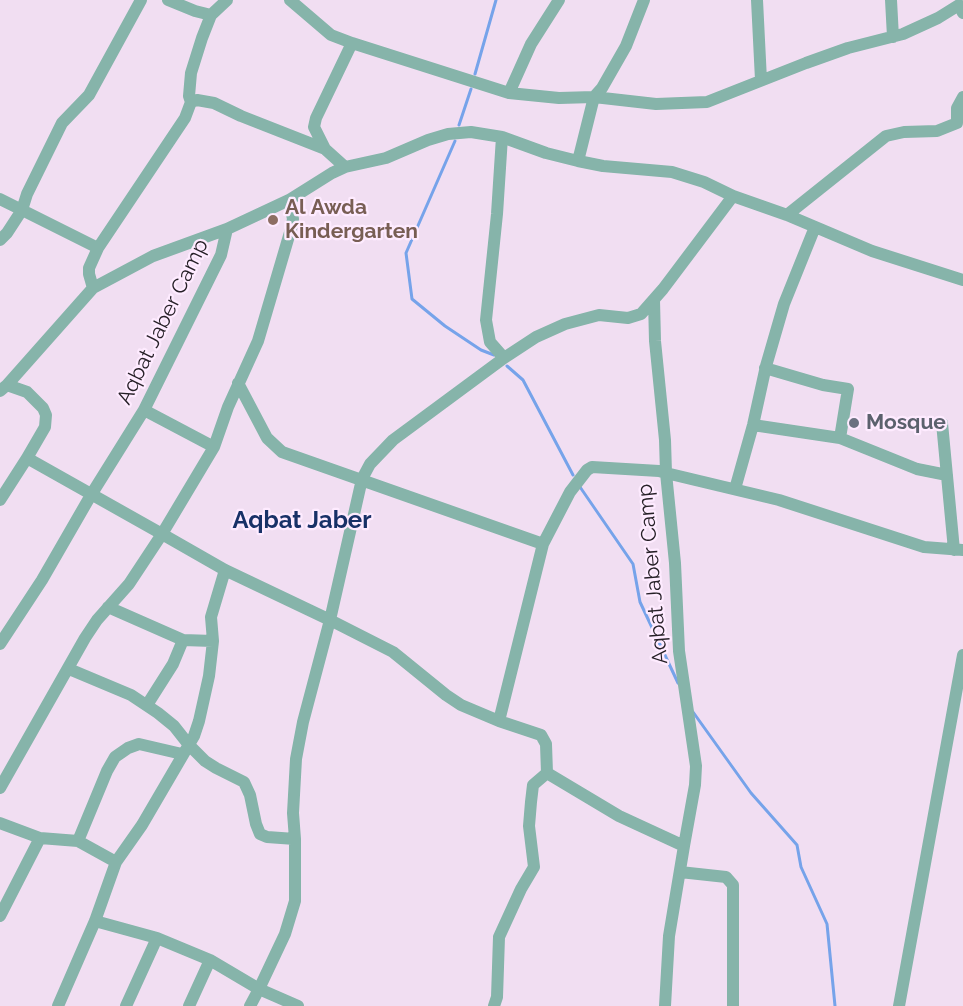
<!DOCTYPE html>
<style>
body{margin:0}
canvas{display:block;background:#f1def2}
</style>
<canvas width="963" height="1006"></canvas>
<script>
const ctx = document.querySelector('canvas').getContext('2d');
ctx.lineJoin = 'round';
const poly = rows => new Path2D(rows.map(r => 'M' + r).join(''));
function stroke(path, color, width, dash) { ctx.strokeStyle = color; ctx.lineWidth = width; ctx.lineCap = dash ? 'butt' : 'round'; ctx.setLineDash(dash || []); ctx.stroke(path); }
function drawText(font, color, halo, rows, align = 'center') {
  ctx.font = font + ' Raleway,sans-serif'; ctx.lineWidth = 4.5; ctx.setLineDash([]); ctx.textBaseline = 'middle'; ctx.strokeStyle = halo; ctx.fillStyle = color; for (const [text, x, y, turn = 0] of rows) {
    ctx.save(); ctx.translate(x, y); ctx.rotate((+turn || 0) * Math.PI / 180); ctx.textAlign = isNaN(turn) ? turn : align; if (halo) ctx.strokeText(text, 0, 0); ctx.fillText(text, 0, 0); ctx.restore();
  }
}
stroke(poly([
 [475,74,496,0],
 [459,125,471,89],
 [455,141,406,253,412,299,445,326,481,350,494,355],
 [507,366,523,380,573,475],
 [580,487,633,564,640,602,678,683],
 [693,712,751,793,797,845,801,867,827,924,835,1006]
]), '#76a3ea', 3);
stroke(poly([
 [290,0,331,35,352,43],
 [757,0,761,80],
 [891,0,893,37],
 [211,15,227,0],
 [509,93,531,44,559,0],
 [594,97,656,104,707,102,806,63,848,48,903,34,938,18,959,5,963,13],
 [594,97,602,88,626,46,644,0],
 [191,102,197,100,214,103,241,116,325,149],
 [733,196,787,215,886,136,904,132,937,131,957,123,957,108,963,97],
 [0,199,22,210,7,233,0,240],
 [289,200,293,219,291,229,258,341,228,407,214,447,162,534,225,570,330,620,362,479,370,464,393,440,504,358,490,342,486,320,497,214,502,137,471,132,448,134,428,140,386,158,345,167],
 [787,215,872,251,963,280],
 [227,229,289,200,332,173,345,167,325,149,314,127,316,118,352,43,509,93,559,98,594,97,578,161,546,153,502,137],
 [98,248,22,210,27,194,62,123,89,95,141,0],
 [93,288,89,274,89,268,98,248,185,118,191,102,189,96,191,73,202,38,211,15,195,11,168,0],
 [654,300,655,341,665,440,666,473,779,500,924,547,963,550],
 [504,358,536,337,565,324,599,315,628,318,641,314,663,289,733,196,704,182,672,172,603,166,578,161],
 [765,368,823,385,848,389,840,438],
 [238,383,267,438,282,452,543,544,570,492,587,470,592,467,659,471,666,473,675,563,679,651,696,766,695,785,684,846],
 [0,391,7,385,27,392,43,408,46,415,45,427,27,458],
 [144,410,214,447],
 [942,423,954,550],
 [753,425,840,438,917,469,947,475],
 [735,489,753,425,766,366,784,304,815,227],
 [0,500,27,458,162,534,129,584,97,620,85,638,0,788],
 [108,607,183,640,213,641],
 [0,644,42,580,91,495,144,410,221,255,227,229,153,256,93,288,7,385],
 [69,669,131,695,158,713,174,726,189,745,205,761,216,768,244,782,250,795,256,824,260,834,267,837,295,839],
 [147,705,173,664,183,640],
 [499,721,543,544],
 [547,773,619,816,684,846,669,936,665,1006],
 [0,823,40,838,78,841,116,862],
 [78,841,107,771,115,757,128,748,139,744,182,754],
 [680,872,726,877,733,885,733,1006],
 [0,916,40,838],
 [95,921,157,938,210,960,259,989,250,1006],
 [58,1006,95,921,116,862,142,825,194,736,199,721,209,676,213,641,211,617,225,570],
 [126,1006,157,938],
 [189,1006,210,960],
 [298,1006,259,989,285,934,295,901,295,839,293,813,296,759,303,722,330,620,393,652,446,695,461,705,499,721,541,735,546,744,547,773,533,785,531,802,529,826,534,867,521,889,499,937,497,997,494,1006],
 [899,1006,963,655]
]), '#86b4aa', 12);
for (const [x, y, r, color] of [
 [273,220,6,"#8d6e63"],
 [854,423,6,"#6b7280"]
]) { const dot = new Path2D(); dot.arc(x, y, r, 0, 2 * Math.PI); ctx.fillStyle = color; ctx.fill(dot); stroke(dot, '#feebff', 2); }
drawText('bold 21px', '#785e54', '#feebff', [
 ["Al Awda",285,208],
 ["Kindergarten",285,232]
], 'left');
drawText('21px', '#262027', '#feebff', [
 ["Aqbat Jaber Camp",163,322,-64],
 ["Aqbat Jaber Camp",653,574,-95]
]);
drawText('bold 21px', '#5b616d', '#feebff', [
 ["Mosque",866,423]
], 'left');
drawText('bold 24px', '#183167', '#feebff', [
 ["Aqbat Jaber",302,521]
]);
</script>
